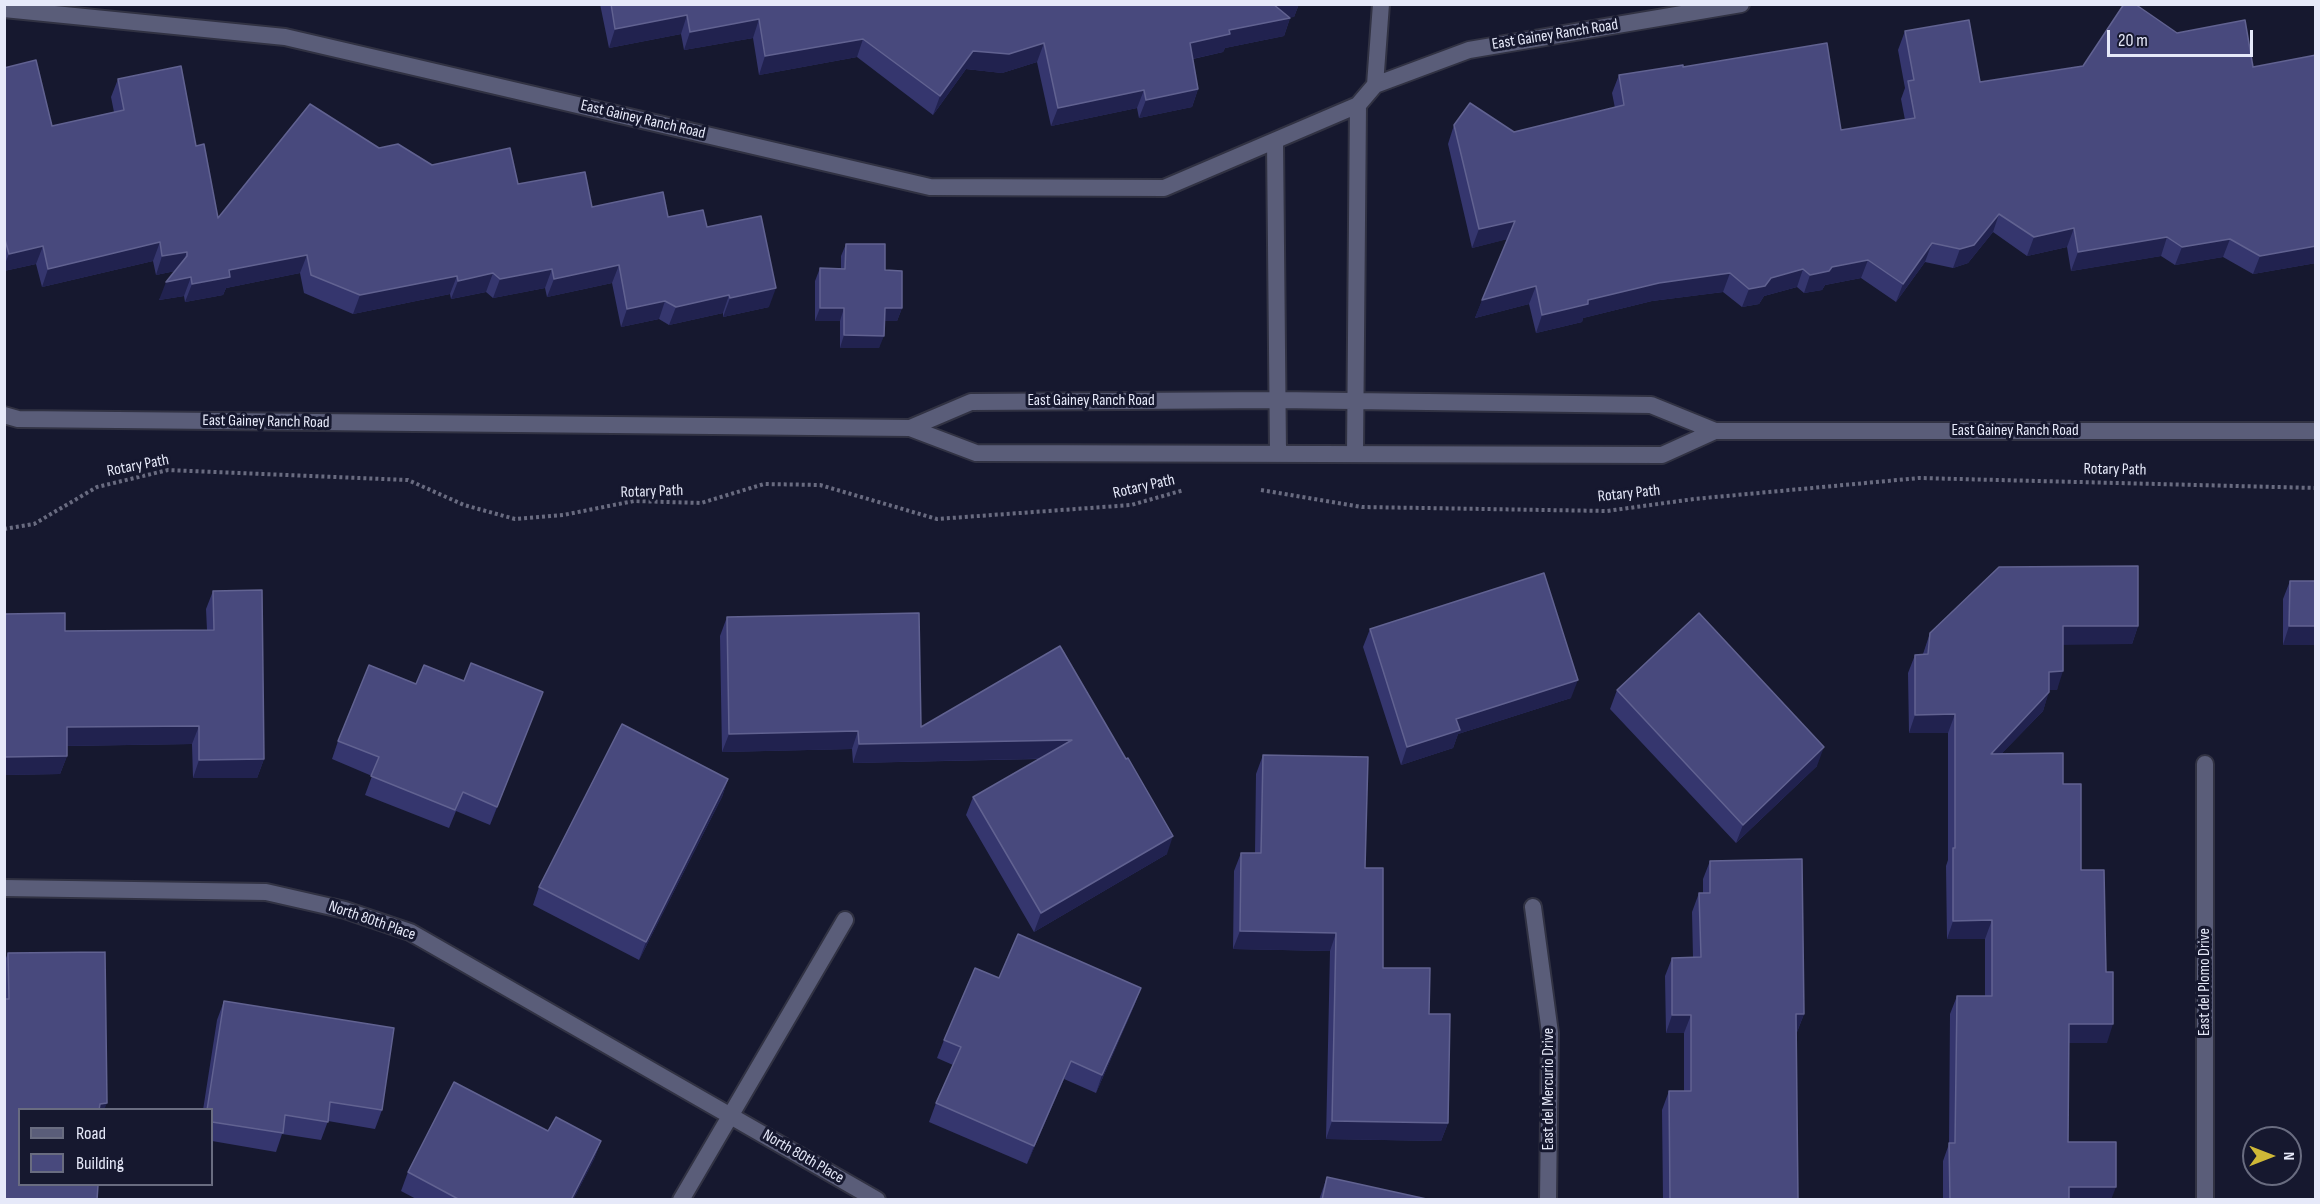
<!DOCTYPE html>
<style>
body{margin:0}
#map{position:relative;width:2320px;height:1204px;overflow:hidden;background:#16182f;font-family:"Sofia Sans Condensed",sans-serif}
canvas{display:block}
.frame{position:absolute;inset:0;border:6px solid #e6e9f9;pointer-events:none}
.legend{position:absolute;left:18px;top:1108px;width:195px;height:78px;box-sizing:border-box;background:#16182f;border:2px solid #696c80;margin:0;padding:8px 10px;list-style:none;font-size:18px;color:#e6e9f9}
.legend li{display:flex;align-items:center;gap:12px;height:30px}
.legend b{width:30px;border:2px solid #696c80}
.north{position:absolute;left:2242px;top:1126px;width:60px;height:60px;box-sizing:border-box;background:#16182f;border:2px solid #696c80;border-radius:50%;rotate:90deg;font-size:16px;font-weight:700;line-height:24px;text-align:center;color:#e6e9f9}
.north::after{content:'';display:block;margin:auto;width:21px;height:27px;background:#cfb837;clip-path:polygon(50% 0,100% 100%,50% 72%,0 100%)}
.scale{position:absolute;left:2107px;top:30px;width:146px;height:27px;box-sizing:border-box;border:3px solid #e6e9f9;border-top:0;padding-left:8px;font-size:18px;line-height:21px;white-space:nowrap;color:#e6e9f9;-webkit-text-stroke:4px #16182f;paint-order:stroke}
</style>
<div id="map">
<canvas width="2320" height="1204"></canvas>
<div class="frame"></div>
<ul class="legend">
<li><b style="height:8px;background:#5a5d79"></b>Road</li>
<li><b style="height:16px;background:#48497d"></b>Building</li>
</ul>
<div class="north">N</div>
<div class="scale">20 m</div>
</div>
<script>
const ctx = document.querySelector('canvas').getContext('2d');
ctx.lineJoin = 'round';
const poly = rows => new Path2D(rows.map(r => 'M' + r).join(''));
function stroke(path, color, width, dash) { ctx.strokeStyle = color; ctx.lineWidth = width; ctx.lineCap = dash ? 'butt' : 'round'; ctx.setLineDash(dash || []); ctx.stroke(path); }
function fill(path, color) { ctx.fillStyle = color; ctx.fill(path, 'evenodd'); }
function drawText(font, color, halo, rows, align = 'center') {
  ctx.font = font + ' "Sofia Sans Condensed",sans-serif'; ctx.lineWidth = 6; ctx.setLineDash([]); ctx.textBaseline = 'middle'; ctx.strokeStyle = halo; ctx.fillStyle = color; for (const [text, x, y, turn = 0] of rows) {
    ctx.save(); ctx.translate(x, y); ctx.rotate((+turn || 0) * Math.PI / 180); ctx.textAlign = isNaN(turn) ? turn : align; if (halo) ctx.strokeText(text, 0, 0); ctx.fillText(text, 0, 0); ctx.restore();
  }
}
const minor = poly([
 [4,9,285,37,930,187,1164,188,1358,105,1375,85,1469,50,1741,4],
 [1375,85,1381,4],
 [1275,141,1278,453],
 [4,415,18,419,910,428,976,453,1662,455,1715,431],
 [910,428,971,402,1278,400,1651,405,1715,431,2316,431],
 [1355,453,1358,105],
 [2205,764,2205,1200],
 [4,888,266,892,345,910,410,932,877,1200],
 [1533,907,1550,1033,1548,1200],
 [681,1200,845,920]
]);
stroke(minor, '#313243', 20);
stroke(poly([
 [1261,490,1362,507,1607,511,1694,499,1919,478,2316,488],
 [4,529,34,524,97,487,168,470,408,480,464,505,515,519,563,515,634,501,701,503,764,484,820,485,937,519,1131,505,1184,490]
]), '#696b80', 4, [3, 3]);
stroke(minor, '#5a5d79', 16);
fill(poly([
 [600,4,1299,4,1294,17,1289,17,1290,18,1284,36,1225,48,1223,52,1193,59,1198,89,1192,107,1139,118,1137,108,1051,126,1037,62,1002,73,966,69,933,115,857,57,759,75,753,38,684,50,681,34,609,48],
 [1905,31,1980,82,2083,66,2177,33,2253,67,2316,55,2316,263,2253,274,2223,257,2175,265,2161,256,2071,271,2067,247,2027,256,1993,232,1968,263,1953,268,1925,262,1896,302,1861,278,1825,285,1822,290,1804,293,1797,287,1764,296,1759,304,1742,307,1723,292,1652,301,1583,318,1582,322,1536,333,1529,304,1475,318,1507,239,1472,248,1448,144,1454,125,1514,132,1615,108,1612,93,1619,75,1683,67,1841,130,1905,120,1901,99,1905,88,1898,50],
 [4,68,52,126,114,112,111,97,118,79,196,146,218,218,379,148,432,165,518,184,592,207,668,217,707,227,769,307,723,317,723,313,669,325,659,319,621,327,612,283,547,297,545,288,493,298,486,292,451,299,450,294,353,314,304,293,300,273,226,288,223,295,185,302,184,296,159,300,175,271,156,275,153,261,42,287,36,264,4,271],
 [846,244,885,270,902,308,897,321,884,321,879,348,840,348,840,321,815,321,815,281,820,268,841,268,841,256],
 [2290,581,2316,645,2283,645,2283,599],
 [213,591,264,759,257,778,193,778,192,744,67,746,67,756,60,774,4,775,4,614,65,631,207,630,206,609],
 [727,617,921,727,1060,646,1167,854,1034,932,966,815,973,797,1039,759,853,763,852,749,722,752,720,636],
 [2138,626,2132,644,2063,644,2057,690,2049,690,2043,711,2002,753,2063,784,2081,870,2107,1043,2069,1043,2068,1142,2111,1200,1943,1200,1943,1161,1949,1144,1950,1014,1957,996,1985,996,1985,939,1947,939,1946,866,1948,860,1948,733,1909,733,1908,673,1915,655,1923,654,1930,633],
 [1370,629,1571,698,1458,734,1453,748,1401,765,1363,647],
 [416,684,536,710,490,825,456,811,449,828,365,795,372,776,332,759,338,741],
 [1617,690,1817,766,1736,843,1610,709],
 [1263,755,1365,868,1383,968,1429,1014,1448,1123,1441,1141,1326,1139,1330,951,1233,949,1234,871,1241,853,1255,853,1256,774],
 [728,779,722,797,639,960,533,905,539,887],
 [1710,861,1804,1014,1797,1032,1796,1032,1798,1200,1663,1200,1662,1110,1669,1091,1684,1091,1684,1033,1666,1033,1665,976,1672,958,1693,958,1692,912,1699,893,1703,893,1703,879],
 [8,953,20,1110,4,1200,4,963],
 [999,978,1141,988,1134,1006,1096,1093,1064,1079,1027,1164,929,1122,936,1103,953,1065,937,1058,944,1040],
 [224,1001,382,1110,375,1129,328,1121,321,1140,282,1134,276,1152,212,1141,212,1110,203,1110,217,1020],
 [548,1131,601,1141,594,1159,573,1200,418,1200,401,1191,408,1172],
 [1327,1177,1431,1200,1319,1200]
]), '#35366e');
fill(poly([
 [1272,4,1299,4,1294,17,1266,22],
 [687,15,681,34,609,48,615,29],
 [1290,18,1284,36,1225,48,1223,52,1183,61,1190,43,1229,30],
 [759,19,753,38,684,50,690,32],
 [863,39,857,57,759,75,765,56],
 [1044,43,1037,62,1002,73,966,69,933,115,940,96,973,51],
 [1198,89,1192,107,1139,118,1146,100],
 [1144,90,1137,108,1051,126,1058,108],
 [1999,214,1993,232,1968,263,1953,268,1960,249],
 [1515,221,1508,239,1472,248,1479,229],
 [2074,228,2067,247,2027,256,2034,237],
 [2167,237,2161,256,2071,271,2078,252],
 [2230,239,2223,257,2175,265,2182,247],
 [160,242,153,261,42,287,48,269],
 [1932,243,1925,262,1896,302,1903,284],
 [43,246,36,264,4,271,4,266,9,254],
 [2316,246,2316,263,2253,274,2260,256],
 [187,252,180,270,156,275,162,256],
 [307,255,300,273,226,288,223,295,185,302,192,284,229,270],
 [1868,260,1861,278,1825,285,1822,290,1804,293,1810,275,1832,267],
 [619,265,612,283,547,297,554,279],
 [552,269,545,288,493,298,500,279],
 [1803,269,1797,287,1764,296,1759,304,1742,307,1749,289,1771,278],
 [493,273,486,292,451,299,458,281],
 [1730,273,1723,292,1652,301,1583,318,1582,322,1536,333,1542,315,1588,300,1659,283],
 [457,276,450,294,353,314,360,295],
 [191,277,184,296,159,300,166,282],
 [1536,286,1529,304,1475,318,1482,300],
 [776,288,769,307,723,317,730,298],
 [729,295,723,313,669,325,676,307],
 [665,301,659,319,621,327,627,309],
 [820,308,844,308,840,321,815,321],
 [885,308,902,308,897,321,880,321],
 [844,335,884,336,879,348,840,348],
 [2063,626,2138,626,2132,644,2057,645],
 [2289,626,2316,626,2316,645,2283,645],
 [2063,671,2057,690,2043,690,2049,672],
 [1578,680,1571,698,1458,734,1453,748,1401,765,1407,747,1456,719],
 [543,692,536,710,490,825,497,807],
 [2049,692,2043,711,1984,772,1991,754],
 [1955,714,1948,733,1909,733,1915,715],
 [199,726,192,744,60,746,67,727],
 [858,731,852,749,722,752,729,734],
 [1072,740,1066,758,853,763,859,744],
 [1824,747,1817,766,1736,843,1743,825],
 [67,756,60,774,4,775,4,757],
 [264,759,257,778,193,778,199,760],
 [728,779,722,797,639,960,646,942],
 [1173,836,1167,854,1034,932,1041,913],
 [1992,920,1985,939,1947,939,1953,921],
 [1240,931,1336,933,1330,951,1233,949],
 [1141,988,1134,1006,1096,1093,1102,1075],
 [1796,1014,1804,1014,1797,1032,1790,1032],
 [1672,1015,1691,1015,1684,1033,1666,1033],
 [2069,1024,2113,1024,2107,1043,2062,1043],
 [1071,1061,1064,1079,1027,1164,1034,1146],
 [107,1103,104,1110,97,1110,100,1104],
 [1332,1121,1448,1123,1441,1141,1326,1139],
 [601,1141,594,1159,573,1200,571,1200],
 [2069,1187,2116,1187,2111,1200,2064,1200]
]), '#21224f');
const building = poly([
 [611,4,1273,4,1290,18,1229,30,1230,34,1190,43,1198,89,1146,100,1144,90,1058,108,1044,43,1009,54,973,51,940,96,863,39,765,56,759,19,690,32,687,15,615,29,611,4],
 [2124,4,2135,4,2177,33,2245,20,2253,67,2316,55,2316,246,2260,256,2230,239,2182,247,2167,237,2078,252,2074,228,2034,237,1999,214,1974,245,1960,249,1932,243,1903,284,1868,260,1832,267,1829,271,1810,275,1803,269,1771,278,1765,286,1749,289,1730,273,1659,283,1588,300,1588,304,1542,315,1536,286,1482,300,1515,221,1479,229,1454,125,1470,103,1514,132,1624,105,1619,75,1683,65,1683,67,1827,43,1841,130,1915,118,1908,81,1914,80,1905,31,1969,20,1980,82,2083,66,2124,4],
 [36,60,52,126,124,110,118,79,181,66,196,146,204,144,218,218,310,104,379,148,398,144,432,165,510,148,518,184,585,172,592,207,663,192,668,217,703,210,707,227,761,216,776,288,730,298,729,295,676,307,665,301,627,309,619,265,554,279,552,269,500,279,493,273,458,281,457,276,360,295,311,275,307,255,229,270,230,277,192,284,191,277,166,282,187,256,187,252,162,256,160,242,48,269,43,246,9,254,4,236,4,68,36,60],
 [846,244,885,244,885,270,902,271,902,308,885,308,884,336,844,335,844,308,820,308,820,268,845,269,846,244],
 [2138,566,2138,626,2063,626,2063,671,2049,672,2049,692,1991,754,2063,753,2063,784,2081,784,2081,870,2104,870,2106,972,2113,972,2113,1024,2069,1024,2068,1142,2116,1142,2116,1187,2069,1187,2069,1200,1950,1200,1949,1143,1955,1143,1957,996,1992,996,1992,920,1953,921,1953,848,1955,848,1955,714,1915,715,1915,655,1928,654,1930,633,1999,567,2138,566],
 [1544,573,1578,680,1456,719,1460,730,1407,747,1370,629,1544,573],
 [2290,581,2316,581,2316,626,2289,626,2290,581],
 [262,590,264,759,199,760,199,726,67,727,67,756,4,757,4,614,65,613,65,631,214,630,213,591,262,590],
 [919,613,921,727,1060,646,1126,759,1128,758,1173,836,1041,913,973,797,1072,740,859,744,858,731,729,734,727,617,919,613],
 [1699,613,1824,747,1743,825,1617,690,1699,613],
 [471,663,543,692,497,807,463,792,455,810,371,776,379,757,338,741,369,665,416,684,424,665,464,681,471,663],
 [622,724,728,779,646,942,539,887,622,724],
 [1263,755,1368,757,1365,868,1383,868,1383,968,1430,968,1429,1014,1450,1014,1448,1123,1332,1121,1336,933,1240,931,1241,853,1261,853,1263,755],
 [1802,859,1804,1014,1796,1014,1798,1200,1670,1200,1669,1091,1691,1091,1691,1015,1672,1015,1672,958,1701,957,1699,893,1710,893,1710,861,1802,859],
 [1018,934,1141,988,1102,1075,1071,1061,1034,1146,936,1103,961,1047,944,1040,975,968,999,978,1018,934],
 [105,952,107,1103,100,1104,99,1110,20,1110,20,1185,98,1185,97,1200,4,1200,4,999,9,999,8,953,105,952],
 [224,1001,394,1028,382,1110,330,1102,328,1122,285,1115,283,1133,212,1122,212,1110,207,1110,224,1001],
 [454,1082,548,1131,556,1117,601,1141,571,1200,460,1200,408,1172,454,1082],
 [1327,1177,1431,1200,1322,1200,1327,1177]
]);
fill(building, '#48497d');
stroke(building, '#616291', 1.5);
drawText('16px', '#e6e9f9', '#16182f', [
 ["East Gainey Ranch Road",1555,35,-9],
 ["East Gainey Ranch Road",643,120,13],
 ["East Gainey Ranch Road",1091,401],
 ["East Gainey Ranch Road",266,422,1],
 ["East Gainey Ranch Road",2015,431],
 ["Rotary Path",138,466,-11],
 ["Rotary Path",2115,470,1],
 ["Rotary Path",1144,487,-13],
 ["Rotary Path",652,492,-2],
 ["Rotary Path",1629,494,-6],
 ["North 80th Place",372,921,19],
 ["East del Plomo Drive",2205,982,-90],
 ["East del Mercurio Drive",1549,1089,-90],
 ["North 80th Place",803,1157,30]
]);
</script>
